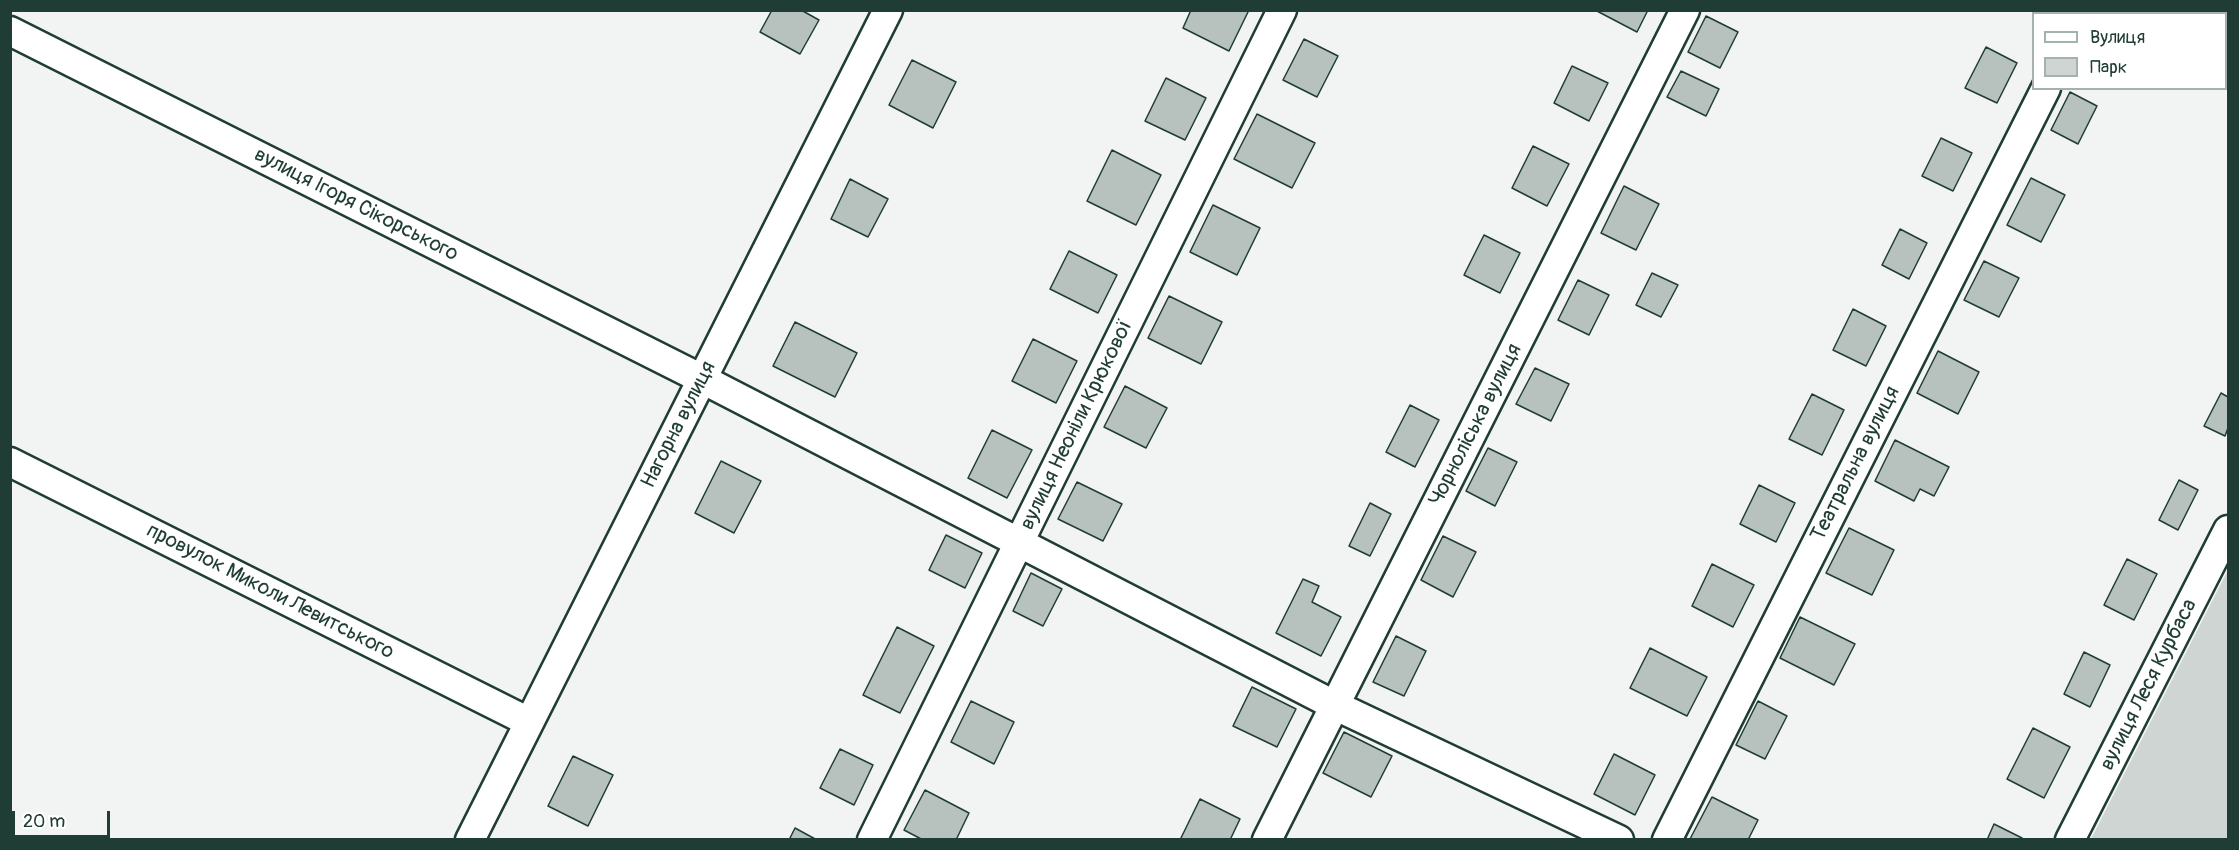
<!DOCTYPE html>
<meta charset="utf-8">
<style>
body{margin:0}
#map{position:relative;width:2239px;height:850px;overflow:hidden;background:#f2f3f3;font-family:Pangolin,sans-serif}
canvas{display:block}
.frame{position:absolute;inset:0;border:12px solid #1f3d34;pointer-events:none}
.legend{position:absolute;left:2032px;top:12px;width:195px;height:78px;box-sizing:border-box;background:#fff;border:2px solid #a5b1ae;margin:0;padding:8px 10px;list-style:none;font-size:18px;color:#1f3d34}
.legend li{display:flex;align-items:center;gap:12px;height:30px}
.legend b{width:30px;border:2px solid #a5b1ae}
.scale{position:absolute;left:12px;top:811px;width:98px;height:27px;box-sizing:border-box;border:3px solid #1f3d34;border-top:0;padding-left:8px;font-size:18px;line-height:21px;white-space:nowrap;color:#1f3d34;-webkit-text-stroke:4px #fff;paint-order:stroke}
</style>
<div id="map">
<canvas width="2239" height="850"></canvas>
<div class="frame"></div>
<ul class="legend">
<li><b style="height:8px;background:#fff"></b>Вулиця</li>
<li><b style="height:16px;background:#ced5d3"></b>Парк</li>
</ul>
<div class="scale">20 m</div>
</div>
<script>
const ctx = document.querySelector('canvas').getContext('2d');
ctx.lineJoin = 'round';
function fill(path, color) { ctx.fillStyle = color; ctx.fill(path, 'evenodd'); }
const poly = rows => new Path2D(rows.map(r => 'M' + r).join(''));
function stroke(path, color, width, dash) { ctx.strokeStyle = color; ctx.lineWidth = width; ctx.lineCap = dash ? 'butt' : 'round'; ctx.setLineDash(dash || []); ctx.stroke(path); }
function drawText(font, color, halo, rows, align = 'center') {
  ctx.font = font + ' Pangolin,sans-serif'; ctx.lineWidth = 4.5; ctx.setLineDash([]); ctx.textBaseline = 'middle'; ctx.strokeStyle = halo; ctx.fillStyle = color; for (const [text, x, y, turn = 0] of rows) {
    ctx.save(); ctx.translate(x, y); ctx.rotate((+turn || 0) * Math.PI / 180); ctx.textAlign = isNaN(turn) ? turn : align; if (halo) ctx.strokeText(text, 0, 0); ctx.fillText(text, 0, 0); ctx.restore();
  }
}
fill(poly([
 [2228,570,2228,839,2091,839]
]), '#ced5d3');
const building = poly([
 [772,10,801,10,819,20,800,54,760,32,772,10],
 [1191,10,1249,10,1229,51,1183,28,1191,10],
 [1595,10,1648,10,1637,32,1595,10],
 [2104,10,2136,10,2143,14,2103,14,2104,10],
 [1706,16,1738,32,1720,68,1688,52,1706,16],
 [1304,39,1338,56,1317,97,1283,80,1304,39],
 [1986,47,2017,63,1997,103,1965,88,1986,47],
 [912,60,956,82,933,128,889,105,912,60],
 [1572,66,1608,83,1589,121,1554,103,1572,66],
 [1681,71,1719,89,1706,116,1667,97,1681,71],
 [1166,78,1206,98,1185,140,1145,121,1166,78],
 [2070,92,2097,106,2078,144,2051,130,2070,92],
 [1257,114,1315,143,1292,188,1234,159,1257,114],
 [1941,138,1972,153,1953,191,1922,176,1941,138],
 [1533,146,1569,164,1547,206,1512,188,1533,146],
 [1112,150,1161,175,1136,225,1087,201,1112,150],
 [2031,178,2065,195,2041,242,2007,225,2031,178],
 [850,179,888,199,868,237,831,219,850,179],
 [1624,186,1659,204,1636,250,1601,233,1624,186],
 [1213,205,1260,228,1237,275,1190,252,1213,205],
 [1900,229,1927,243,1909,279,1882,265,1900,229],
 [1484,235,1520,253,1500,293,1464,275,1484,235],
 [1069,251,1117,275,1098,313,1050,289,1069,251],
 [1984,261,2019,278,1999,317,1964,300,1984,261],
 [1652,273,1678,285,1661,317,1636,305,1652,273],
 [1578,280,1609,295,1589,335,1558,320,1578,280],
 [1169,296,1222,322,1201,364,1148,338,1169,296],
 [1853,309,1886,326,1866,366,1833,350,1853,309],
 [795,322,857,353,835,397,773,366,795,322],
 [1033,339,1077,361,1056,403,1012,381,1033,339],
 [1938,351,1979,372,1958,414,1917,393,1938,351],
 [1535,368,1569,384,1551,421,1516,404,1535,368],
 [1125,386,1167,408,1146,448,1104,427,1125,386],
 [2221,393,2228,397,2228,428,2225,436,2204,426,2221,393],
 [1812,394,1844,410,1822,455,1789,439,1812,394],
 [1410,405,1439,420,1415,467,1386,452,1410,405],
 [992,430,1032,450,1007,498,968,478,992,430],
 [1895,440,1949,467,1934,496,1920,489,1914,501,1875,481,1895,440],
 [1488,448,1517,462,1495,506,1466,491,1488,448],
 [721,461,761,481,734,533,695,513,721,461],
 [2179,480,2198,490,2178,530,2159,520,2179,480],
 [1077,482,1122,504,1103,541,1058,519,1077,482],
 [1759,485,1795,503,1776,542,1740,524,1759,485],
 [1370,503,1391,514,1370,556,1349,546,1370,503],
 [1849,528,1894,550,1872,595,1826,573,1849,528],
 [946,535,982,553,965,588,929,570,946,535],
 [1443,536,1476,552,1453,597,1421,580,1443,536],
 [2127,559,2157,574,2134,620,2104,605,2127,559],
 [1712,564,1754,585,1733,627,1692,606,1712,564],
 [1031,573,1062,589,1043,626,1013,611,1031,573],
 [1303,579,1319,586,1312,602,1341,617,1321,656,1276,633,1303,579],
 [1800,617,1855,644,1834,685,1780,658,1800,617],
 [897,627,934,646,900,713,863,695,897,627],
 [1396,636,1426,651,1404,696,1373,682,1396,636],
 [1650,648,1707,677,1687,716,1630,688,1650,648],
 [2084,652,2110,665,2090,707,2064,694,2084,652],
 [1252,687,1296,709,1277,747,1233,726,1252,687],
 [971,701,1014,722,994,764,951,742,971,701],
 [1758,701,1787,716,1765,759,1736,745,1758,701],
 [2033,728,2070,747,2044,798,2007,779,2033,728],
 [1344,732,1392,756,1371,797,1323,773,1344,732],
 [840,749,873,765,854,805,820,788,840,749],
 [1614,754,1655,775,1635,815,1594,794,1614,754],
 [573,756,613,775,588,826,548,806,573,756],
 [925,790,969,813,956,840,923,840,904,830,925,790],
 [1712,797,1758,820,1748,840,1690,839,1712,797],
 [1200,799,1240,819,1230,840,1180,840,1200,799],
 [1994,824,2022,838,2022,840,1987,840,1994,824],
 [795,828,817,840,789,840,795,828]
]);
fill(building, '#b7c1bd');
stroke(building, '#1f3d34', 1.5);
const minor = poly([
 [2083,14,2085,10],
 [10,31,702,379,1334,705,1619,840],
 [10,462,529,722],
 [470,840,888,10],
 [872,840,1282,10],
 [1267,840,1685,10],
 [1667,840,2046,88],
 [2070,840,2228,530]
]);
stroke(minor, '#1f3d34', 33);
stroke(minor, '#fff', 28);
drawText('21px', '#1f3d34', '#fff', [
 ["вулиця Ігоря Сікорського",356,205,27],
 ["Нагорна вулиця",679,425,-63],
 ["вулиця Неоніли Крюкової",1077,425,-64],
 ["Чорноліська вулиця",1476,425,-63],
 ["Театральна вулиця",1856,464,-63],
 ["провулок Миколи Левитського",270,592,27],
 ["вулиця Леся Курбаса",2149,685,-63]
]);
</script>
